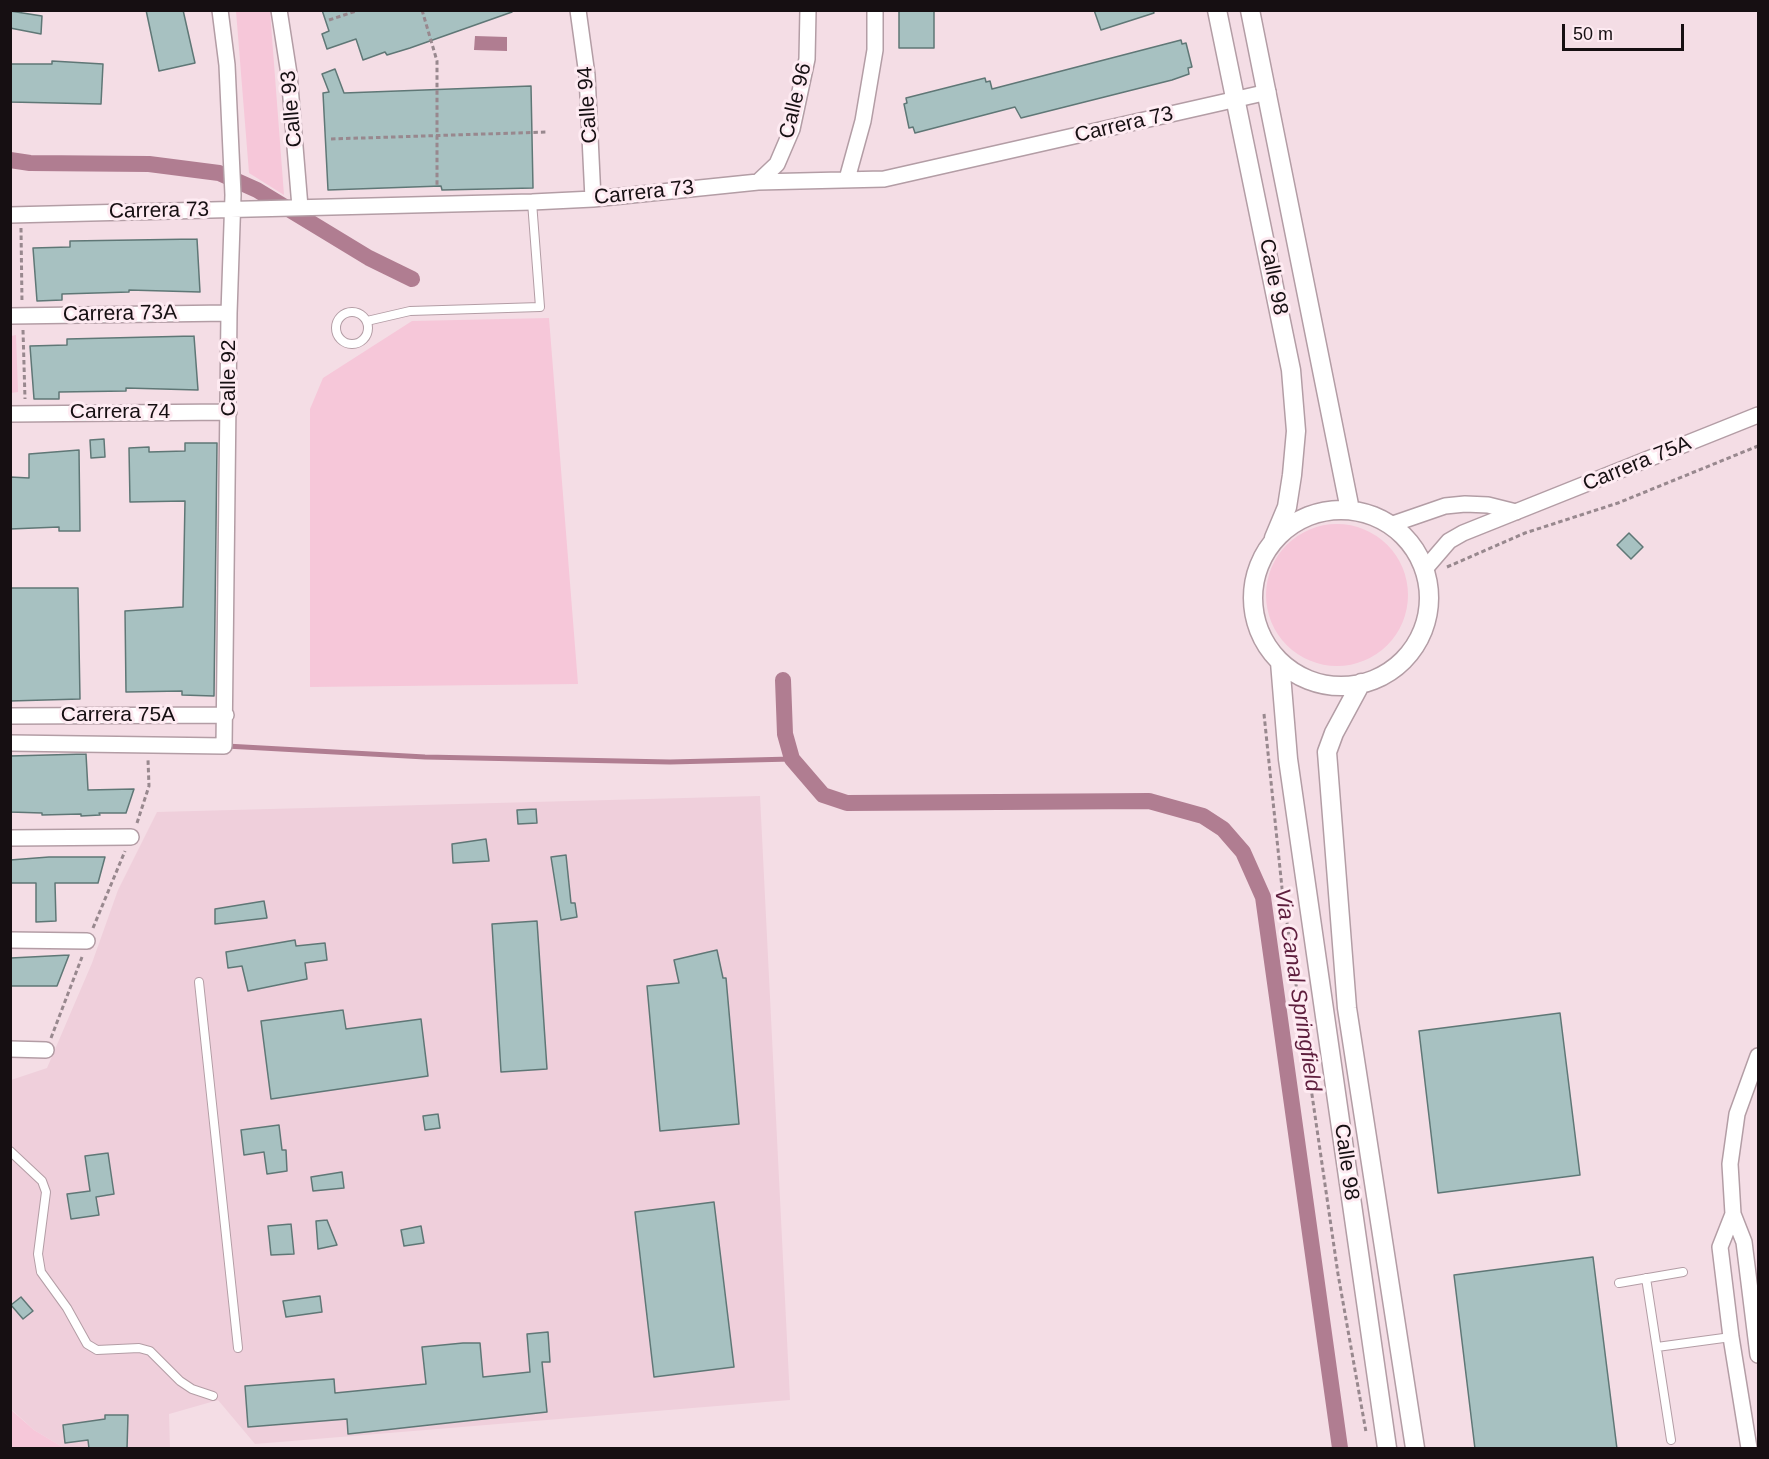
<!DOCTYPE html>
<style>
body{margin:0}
#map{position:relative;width:1769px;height:1459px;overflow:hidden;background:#f4dde5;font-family:Arial,sans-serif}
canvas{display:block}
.frame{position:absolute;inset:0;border:12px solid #160f12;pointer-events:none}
.scale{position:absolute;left:1562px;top:24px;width:122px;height:27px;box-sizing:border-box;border:3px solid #160f12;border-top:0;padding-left:8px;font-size:18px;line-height:21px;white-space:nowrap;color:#160f12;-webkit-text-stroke:4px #feebf2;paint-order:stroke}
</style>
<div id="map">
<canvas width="1769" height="1459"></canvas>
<div class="frame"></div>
<div class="scale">50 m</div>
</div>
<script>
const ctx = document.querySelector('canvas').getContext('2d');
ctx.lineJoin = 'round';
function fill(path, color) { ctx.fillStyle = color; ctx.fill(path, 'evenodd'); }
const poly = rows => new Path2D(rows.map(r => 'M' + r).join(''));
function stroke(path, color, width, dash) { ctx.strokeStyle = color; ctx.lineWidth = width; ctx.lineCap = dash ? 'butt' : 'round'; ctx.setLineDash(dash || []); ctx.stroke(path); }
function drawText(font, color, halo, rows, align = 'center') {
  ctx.font = font + ' Arial,sans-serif'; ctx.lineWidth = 6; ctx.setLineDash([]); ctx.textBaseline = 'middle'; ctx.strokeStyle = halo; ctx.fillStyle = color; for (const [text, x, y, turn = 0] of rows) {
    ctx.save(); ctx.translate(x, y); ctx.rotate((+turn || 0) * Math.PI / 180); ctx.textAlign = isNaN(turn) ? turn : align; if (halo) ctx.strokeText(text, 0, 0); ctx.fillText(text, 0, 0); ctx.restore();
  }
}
fill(poly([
 [760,796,790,1400,255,1444,218,1400,169,1414,170,1448,64,1448,34,1430,11,1409,11,1080,47,1068,92,963,118,890,157,812]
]), '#efcfdb');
fill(poly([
 [236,11,270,11,284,195,249,173],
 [549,318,578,684,310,687,310,409,323,378,412,321],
 [16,335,18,392,11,393,11,336],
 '1266 595a71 71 0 1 1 142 0a71 71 0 1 1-142 0Z',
 [10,1409,34,1430,64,1448,11,1448]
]), '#f6c7d9');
fill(poly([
 [475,36,507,37,507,51,474,50]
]), '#b07d91');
stroke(poly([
 [226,746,425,757,670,762,792,759]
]), '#b07d91', 5);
stroke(poly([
 [10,160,30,163,149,164,219,173,257,190,369,258,412,279],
 [783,680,785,734,792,759,823,795,847,803,1149,801,1203,816,1223,829,1243,852,1263,897,1340,1448]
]), '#b07d91', 16);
const building = poly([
 [146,10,183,10,195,63,159,71,146,10],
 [322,10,512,10,512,12,410,48,387,55,385,52,363,60,356,39,327,49,322,34,329,31,322,10],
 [899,10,934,10,934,48,899,48,899,10],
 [1094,10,1153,10,1154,13,1101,30,1094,10],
 [10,11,42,16,41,34,10,28,10,11],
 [1181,40,1182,44,1186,43,1192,67,1188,68,1189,74,1172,80,1021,118,1015,107,915,133,913,127,909,128,904,104,907,103,906,98,985,78,986,82,990,81,992,89,1181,40],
 [52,61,103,64,101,104,10,102,10,64,52,64,52,61],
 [335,69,344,93,531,86,533,188,442,190,441,186,328,190,323,93,329,92,322,74,335,69],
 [197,239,200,292,129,290,129,292,62,294,62,300,37,301,33,248,70,247,70,241,197,239],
 [194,336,198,390,126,388,126,391,59,392,59,399,34,399,30,346,67,345,67,339,194,336],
 [104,439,105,457,91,458,90,440,104,439],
 [185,443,217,443,214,696,182,695,182,691,126,692,125,611,183,607,185,501,130,502,129,448,149,447,149,452,185,451,185,443],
 [79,450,80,531,59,531,59,527,10,529,10,477,29,478,29,454,79,450],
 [1629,533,1643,547,1631,559,1617,545,1629,533],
 [10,588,78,588,80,699,10,701,10,588],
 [86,754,88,790,134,789,126,813,99,813,100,815,81,816,81,814,42,815,42,813,10,812,10,756,86,754],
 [536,809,537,823,518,824,517,810,536,809],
 [486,839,489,861,453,863,452,844,486,839],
 [566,855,571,903,575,903,577,917,561,920,551,857,566,855],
 [49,857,105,857,98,883,55,883,56,921,36,922,36,883,10,883,10,860,49,857],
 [264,901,267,918,215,924,215,909,264,901],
 [537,921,547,1069,501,1072,492,924,537,921],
 [295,940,296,946,325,943,327,960,305,963,307,979,248,991,242,966,228,968,226,952,295,940],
 [717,950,723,978,726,978,739,1124,660,1131,647,986,679,983,674,960,717,950],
 [69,955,57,986,11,986,11,958,69,955],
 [343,1010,346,1029,421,1019,428,1076,271,1099,261,1021,343,1010],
 [1560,1013,1580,1175,1438,1193,1419,1031,1560,1013],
 [438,1114,440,1128,425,1130,423,1116,438,1114],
 [279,1125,282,1150,286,1150,287,1171,267,1174,264,1152,244,1155,241,1130,279,1125],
 [108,1153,114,1194,96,1197,99,1215,71,1219,67,1194,90,1191,85,1156,108,1153],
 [342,1172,344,1188,313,1191,311,1177,342,1172],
 [714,1202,734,1367,654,1377,635,1212,714,1202],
 [327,1220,337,1245,318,1249,316,1221,327,1220],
 [291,1224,294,1254,271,1255,268,1226,291,1224],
 [421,1226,424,1243,404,1246,401,1230,421,1226],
 [1593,1257,1617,1449,1475,1449,1454,1275,1593,1257],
 [320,1296,322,1312,286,1317,283,1301,320,1296],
 [21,1297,33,1311,23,1319,11,1305,21,1297],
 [548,1332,550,1362,542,1362,547,1412,348,1434,347,1419,248,1427,245,1386,334,1379,335,1393,426,1384,422,1347,463,1343,480,1343,483,1377,530,1372,527,1334,548,1332],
 [105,1415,128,1415,127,1449,89,1449,88,1440,65,1443,63,1425,105,1419,105,1415]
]);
fill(building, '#a7c1c1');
stroke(building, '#5f7776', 1.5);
const service = poly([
 '336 328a16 16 0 1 1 32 0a16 16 0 1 1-32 0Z',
 [367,321,410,311,540,307,532,202],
 [199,982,238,1348],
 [10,1151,42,1181,46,1192,38,1254,41,1272,67,1308,87,1344,97,1350,139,1348,150,1351,180,1381,192,1389,213,1396],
 [1646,1278,1671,1440],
 [1619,1283,1683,1272],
 [1657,1347,1731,1337]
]);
const minor = poly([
 [279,10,289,74,300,207],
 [578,10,587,75,593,199],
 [847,179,863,121,875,50,875,10],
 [758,182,777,164,792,129,807,59,808,10],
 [10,215,532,202,593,199,758,182,884,179,1268,92],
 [10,316,229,313],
 [10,414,229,412],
 [1390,525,1445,506,1465,504,1488,505,1516,512],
 [1424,570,1449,541,1463,533,1758,415],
 [10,716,226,715],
 [10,743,224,746,229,313,233,195,227,65,220,10],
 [10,838,131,837],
 [10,940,87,941],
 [10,1049,46,1050],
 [1758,1056,1737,1114,1730,1164,1733,1214,1744,1242,1758,1355],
 [1733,1214,1720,1247,1731,1337,1749,1448]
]);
const tertiary = poly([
 [1217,10,1291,370,1296,431,1292,475,1287,507,1274,538],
 [1250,10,1350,510],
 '1253 598a88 88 0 1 1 176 0a88 88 0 1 1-176 0Z',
 [1280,662,1288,759,1387,1448],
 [1361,683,1334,733,1327,752,1347,1008,1415,1448]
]);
stroke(service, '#b39da5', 10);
stroke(minor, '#b39da5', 18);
stroke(tertiary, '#b39da5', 21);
stroke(poly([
 [422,10,437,61,437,187],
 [329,20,359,10],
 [331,139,546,132],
 [21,228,22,303],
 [23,330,25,399],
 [1447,567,1525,533,1618,503,1758,446],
 [1264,714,1282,888,1338,1274,1366,1432],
 [137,823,149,786,148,760],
 [93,928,125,851],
 [51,1038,82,957]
]), '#98888e', 3, [4.5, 3]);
stroke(service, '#fff', 8);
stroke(minor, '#fff', 15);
stroke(tertiary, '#fff', 18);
drawText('21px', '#160f12', '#feebf2', [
 ["Calle 96",796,101,-76],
 ["Calle 94",588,105,-94],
 ["Calle 93",292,109,-95],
 ["Carrera 73",1124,125,-13],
 ["Carrera 73",644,193,-6],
 ["Carrera 73",159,211,-1],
 ["Calle 98",1273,277,79],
 ["Carrera 73A",120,314,-1],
 ["Calle 92",229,378,-90],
 ["Carrera 74",120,412],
 ["Carrera 75A",1637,464,-22],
 ["Carrera 75A",118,715],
 ["Calle 98",1346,1162,82]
]);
drawText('italic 22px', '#5e1e3d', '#feebf2', [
 ["Via Canal Springfield",1297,990,81]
]);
</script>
